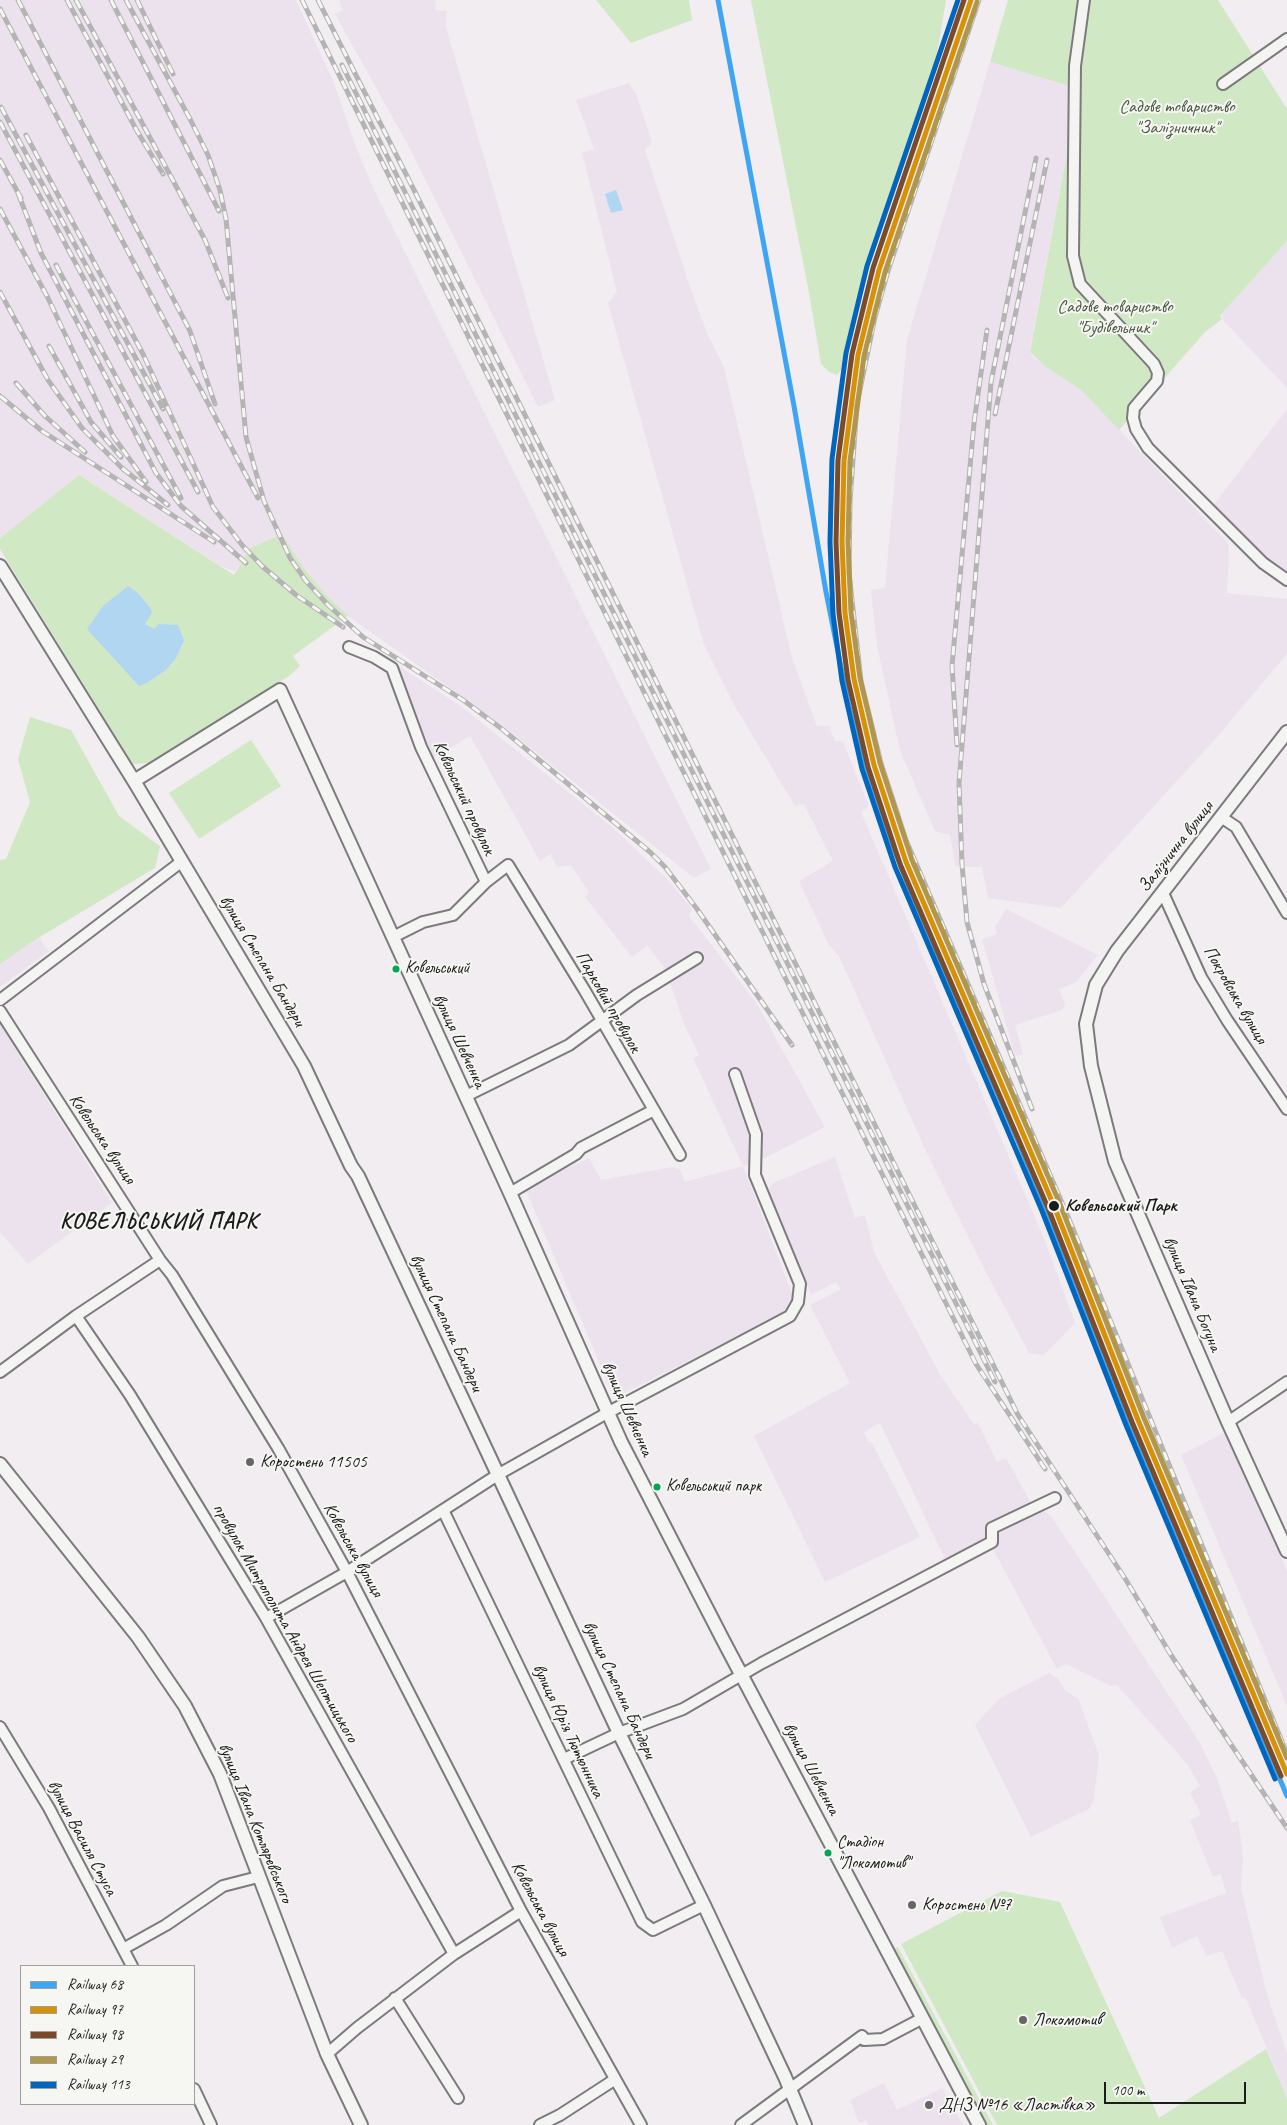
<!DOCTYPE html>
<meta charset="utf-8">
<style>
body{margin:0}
#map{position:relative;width:1287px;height:2125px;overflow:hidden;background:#f1edf1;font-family:Caveat,sans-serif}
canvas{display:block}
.legend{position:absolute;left:20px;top:1965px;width:175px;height:140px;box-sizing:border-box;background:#f6f6f2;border:1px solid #9f9f9c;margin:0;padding:6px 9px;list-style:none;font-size:15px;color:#1c1c1c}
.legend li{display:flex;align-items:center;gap:10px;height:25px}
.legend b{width:25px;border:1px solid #9f9f9c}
.scale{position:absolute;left:1104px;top:2082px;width:142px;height:22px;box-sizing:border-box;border:2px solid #1c1c1c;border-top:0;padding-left:6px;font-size:15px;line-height:18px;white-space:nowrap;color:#1c1c1c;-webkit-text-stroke:4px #f6f6f2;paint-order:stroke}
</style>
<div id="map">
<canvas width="1287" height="2125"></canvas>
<ul class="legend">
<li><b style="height:6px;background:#3ea5f4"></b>Railway 68</li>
<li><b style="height:6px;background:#d69104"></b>Railway 97</li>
<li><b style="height:6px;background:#7a4b2a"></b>Railway 98</li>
<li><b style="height:6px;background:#b0974c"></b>Railway 29</li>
<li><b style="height:6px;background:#0065bd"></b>Railway 113</li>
</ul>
<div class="scale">100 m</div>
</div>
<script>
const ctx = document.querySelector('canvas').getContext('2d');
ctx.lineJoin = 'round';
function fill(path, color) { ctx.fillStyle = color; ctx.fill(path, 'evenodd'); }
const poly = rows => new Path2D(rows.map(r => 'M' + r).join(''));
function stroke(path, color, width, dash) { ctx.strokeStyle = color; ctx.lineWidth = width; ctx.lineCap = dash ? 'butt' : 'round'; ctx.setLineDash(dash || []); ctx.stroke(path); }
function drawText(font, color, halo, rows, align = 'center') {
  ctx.font = font + ' Caveat,sans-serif'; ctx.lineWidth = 4; ctx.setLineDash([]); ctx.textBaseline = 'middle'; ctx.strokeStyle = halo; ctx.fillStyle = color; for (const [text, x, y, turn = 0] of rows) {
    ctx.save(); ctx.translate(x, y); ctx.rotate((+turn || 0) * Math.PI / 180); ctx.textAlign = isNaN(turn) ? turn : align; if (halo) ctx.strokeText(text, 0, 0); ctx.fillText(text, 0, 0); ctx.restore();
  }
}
fill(poly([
 [0,0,296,0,334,83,356,147,374,190,711,869,694,878,502,725,348,616,324,593,303,567,282,534,250,548,235,572,221,566,79,475,0,538],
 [339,0,436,0,435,10,447,11,446,27,555,400,538,407,407,143,335,14,343,10],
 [990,62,1079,89,1030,349,1032,356,1080,389,1227,542,1229,546,1227,593,1287,599,1287,654,1217,737,1061,908,988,898,982,867,955,866,950,835,935,831,900,751,877,646,871,590,885,588,907,340],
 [629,83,636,94,652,142,645,150,690,287,707,333,724,367,792,658,817,726,829,726,835,741,843,742,869,806,861,812,1045,1241,1075,1323,1044,1355,1029,1353,988,1276,925,1149,839,956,829,945,799,881,833,861,804,804,795,806,733,703,704,645,608,303,617,292,582,153,594,149,576,100],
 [1287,241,1287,388,1222,319,1223,313],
 [1287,409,1287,576,1265,563,1236,527,1212,507],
 [391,661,462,707,612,827,668,880,692,909,689,916,757,1004,825,1127,767,1157,743,1166,793,1296,788,1311,618,1396,611,1390,525,1188,589,1158,601,1180,673,1167,680,1170,685,1182,743,1166,693,1058,699,1055,683,1022,666,970,647,945,632,957,585,897,589,892,571,865,557,867,550,854,540,861,470,736,431,759],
 [1006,909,1098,955,1076,982,1059,989,1065,1004,1062,1010,1015,1025,1023,1054,1015,1056,982,939,997,934,995,927],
 [36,934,49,951,0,987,0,960],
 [0,1024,112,1203,28,1264,0,1232],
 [835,1157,855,1218,865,1215,874,1252,942,1378,974,1424,978,1423,997,1462,1006,1458,1031,1503,1050,1515,1089,1573,1200,1743,1217,1778,1232,1823,1238,1820,1243,1855,1241,1888,1267,1995,1287,2053,1287,2098,1246,1998,1242,1998,1222,1951,1207,1956,1197,1936,1172,1948,1160,1917,1226,1893,1221,1874,1213,1877,1190,1820,1201,1815,1190,1792,1200,1786,1188,1765,1117,1685,1111,1686,1066,1664,1057,1669,987,1538,945,1559,880,1423,864,1432,868,1441,872,1443,920,1537,825,1582,754,1436,850,1383,810,1305,841,1289,836,1282,811,1295,768,1190,773,1183],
 [1226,1432,1287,1571,1287,1706,1181,1455],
 [1049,1673,1059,1680,1065,1691,1078,1698,1099,1755,1094,1799,1089,1809,1031,1837,975,1725,999,1699],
 [884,2083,897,2110,942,2088,963,2125,869,2125,866,2120,859,2123,850,2100]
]), '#ebe2ee');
fill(poly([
 [596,0,689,0,692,20,631,43],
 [751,0,946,0,936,60,923,112,892,196,844,350,844,366,837,375,829,372,821,364,808,287],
 [1008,0,1218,0,1287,109,1287,241,1220,316,1222,319,1205,332,1119,430,1080,389,1046,367,1030,352,1079,89,990,62],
 [79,475,234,575,250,548,282,534,303,567,324,593,348,616,293,656,300,666,289,676,149,763,134,764,130,761,0,549,0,538],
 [30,717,71,730,119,816,160,846,155,868,33,941,0,964,0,860,6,859,30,802,18,759],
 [251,740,281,786,199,839,169,793],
 [1002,1891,1060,1902,1159,2118,1266,2049,1287,2098,1287,2125,997,2125,901,1944],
 [898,1947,993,2125,986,2125,893,1949]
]), '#d1e8c5');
fill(poly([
 [616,190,623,210,611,213,605,194],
 [128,586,139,594,151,609,152,613,145,624,154,629,159,624,178,625,184,640,176,658,166,670,147,683,139,686,87,629,103,606]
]), '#b0d6f2');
const minor = poly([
 [1084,0,1075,66,1073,256,1080,284,1154,364,1158,373,1157,381,1134,408,1133,418,1136,429,1148,448,1263,563,1287,580],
 [1223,84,1287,39],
 [349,647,374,657,392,668,421,747,486,882],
 [1221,817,1236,827,1287,913],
 [1163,893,1201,977,1227,1020,1287,1109],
 [393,937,423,922,453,915,486,882,508,865,585,991,680,1155],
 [0,1000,181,862],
 [0,1011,160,1260,172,1275,278,1448,347,1572,521,1911,641,2125],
 [466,1096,569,1045,637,995,697,958],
 [510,1193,576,1154,581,1148,652,1111],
 [76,1316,130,1395,266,1618,454,1954],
 [0,1372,76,1316,160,1260],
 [1228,1422,1287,1382],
 [443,1510,642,1922,653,1930,704,1905],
 [266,1618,347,1572,499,1474,607,1413,790,1316,798,1302,800,1284,755,1175,756,1134,735,1074],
 [0,1727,49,1808,132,1966],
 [564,1759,619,1733,683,1709,762,1663,992,1542,992,1528,1055,1498],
 [123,1949,166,1925,223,1886,258,1877],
 [395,1998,458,2098],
 [327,2054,357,2028,454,1954,521,1911],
 [194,2089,211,2125],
 [540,2125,560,2115,614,2080],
 [741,2125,862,2036,864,2040,883,2039,923,2018]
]);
const tertiary = poly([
 [0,566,134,781,304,1066,351,1166,358,1176,619,1733,704,1905,785,2077,805,2125],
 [1287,732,1117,951,1096,985,1086,1024,1091,1066,1115,1161,1228,1422,1287,1551],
 [134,781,280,690,510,1193,621,1442,723,1640,979,2125],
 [0,1464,138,1637,185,1706,220,1774,327,2054,361,2125]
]);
stroke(minor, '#7c7a7c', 14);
stroke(tertiary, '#7c7a7c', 16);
stroke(minor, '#f4f4f3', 10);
stroke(tertiary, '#f4f4f3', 12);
const rail = poly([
 [18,0,190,331,215,404],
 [67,0,137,131,163,174],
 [76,0,205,240,228,298],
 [111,0,219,211],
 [126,0,190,119,208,155,220,190,226,219,246,437,264,501,290,558,306,581,328,605,363,637,463,700,502,729,650,852,665,867,697,909,792,1045],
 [137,0,173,74],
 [302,0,976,1364,1045,1469],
 [318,0,415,192,1018,1415,1126,1580,1171,1655,1287,1828],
 [979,0,888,271,875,317,857,404,850,501,849,573,861,681,881,763,906,840,1069,1219,1287,1754],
 [0,9,258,498],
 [342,65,995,1382],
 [1,107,163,409],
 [0,122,198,492],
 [26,135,143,354,213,507,242,545,262,566,296,595,343,627],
 [0,160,21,198],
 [18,193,41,253,156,473,181,506,246,563],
 [0,209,48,298,113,436,146,482],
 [56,265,181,498],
 [0,292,48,380,82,428,122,468,168,505],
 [49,346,91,422,121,457],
 [16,383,45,416,85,452],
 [0,396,42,431,214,542],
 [995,414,1047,160],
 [957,745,952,666,974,423,987,330],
 [1032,1109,984,984,967,922,962,864,959,783,991,382,1036,158]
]);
stroke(rail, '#b5b4b5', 5);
stroke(rail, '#f6f6f2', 3, [9]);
stroke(poly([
 [718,0,794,406,826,592,849,707,876,801,915,904,1020,1146,1130,1423,1287,1796]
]), '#3ea5f4', 5);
stroke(poly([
 [971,0,879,270,858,355,844,461,842,542,845,613,854,679,874,765,906,862,1054,1206,1138,1420,1287,1774]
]), '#d69104', 5);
stroke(poly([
 [964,0,873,268,852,354,838,460,836,542,839,613,848,680,868,767,900,864,1048,1208,1132,1422,1281,1776]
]), '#7a4b2a', 5);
stroke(poly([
 [977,2,885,272,864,356,850,461,848,542,851,612,860,678,880,763,912,860,1060,1204,1144,1418,1287,1758]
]), '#b0974c', 5);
stroke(poly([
 [958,0,867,266,846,353,832,459,830,542,833,614,842,681,862,769,895,867,1042,1211,1126,1425,1275,1779]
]), '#0065bd', 5);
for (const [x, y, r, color] of [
 [396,969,4.5,"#00a651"],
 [1054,1206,6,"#1c1c1c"],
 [250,1462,5,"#676567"],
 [657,1487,4.5,"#00a651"],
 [828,1853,4.5,"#00a651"],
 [912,1905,5,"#676567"],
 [1023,2020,5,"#676567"],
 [929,2105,5,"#676567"]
]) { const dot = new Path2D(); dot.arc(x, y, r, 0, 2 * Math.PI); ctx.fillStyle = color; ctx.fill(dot); stroke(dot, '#f6f6f2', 2); }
drawText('17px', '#1c1c1c', '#f6f6f2', [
 ["Ковельський",405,969],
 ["Ковельський парк",666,1487],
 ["Стадіон",837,1843],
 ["\"Локомотив\"",837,1864]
], 'left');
drawText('18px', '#4a5844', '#f6f6f2', [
 ["Садове товариство",1177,107],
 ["\"Залізничник\"",1177,128],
 ["Садове товариство",1115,307],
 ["\"Будівельник\"",1115,328]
]);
drawText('18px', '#1c1c1c', '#f6f6f2', [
 ["Ковельський провулок",464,798,65],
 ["Залізнична вулиця",1176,847,-52],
 ["вулиця Степана Бандери",262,961,59],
 ["Покровська вулиця",1235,995,60],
 ["Парковий провулок",608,1002,60],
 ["вулиця Шевченка",459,1041,65],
 ["Ковельська вулиця",102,1139,56],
 ["вулиця Івана Богуна",1192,1294,67],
 ["вулиця Степана Бандери",446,1323,65],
 ["вулиця Шевченка",627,1409,66],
 ["Ковельська вулиця",353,1550,61],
 ["провулок Митрополита Андрея Шептицького",285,1623,60],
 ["вулиця Степана Бандери",619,1690,65],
 ["вулиця Юрія Тютюнника",568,1731,65],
 ["вулиця Шевченка",811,1769,62],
 ["вулиця Івана Котляревського",255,1823,68],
 ["вулиця Василя Стуса",82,1838,62],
 ["Ковельська вулиця",540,1909,62]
]);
drawText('bold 18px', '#1c1c1c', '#f6f6f2', [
 ["Ковельський Парк",1065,1206]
], 'left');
drawText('18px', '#1c1c1c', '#f6f6f2', [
 ["Коростень 11505",260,1462],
 ["Коростень №7",922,1905],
 ["Локомотив",1033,2020],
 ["ДНЗ №16 «Ластівка»",939,2105]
], 'left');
ctx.letterSpacing = '1px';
drawText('bold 22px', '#1c1c1c', '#f6f6f2', [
 ["КОВЕЛЬСЬКИЙ ПАРК",159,1222]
]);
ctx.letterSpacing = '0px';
</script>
